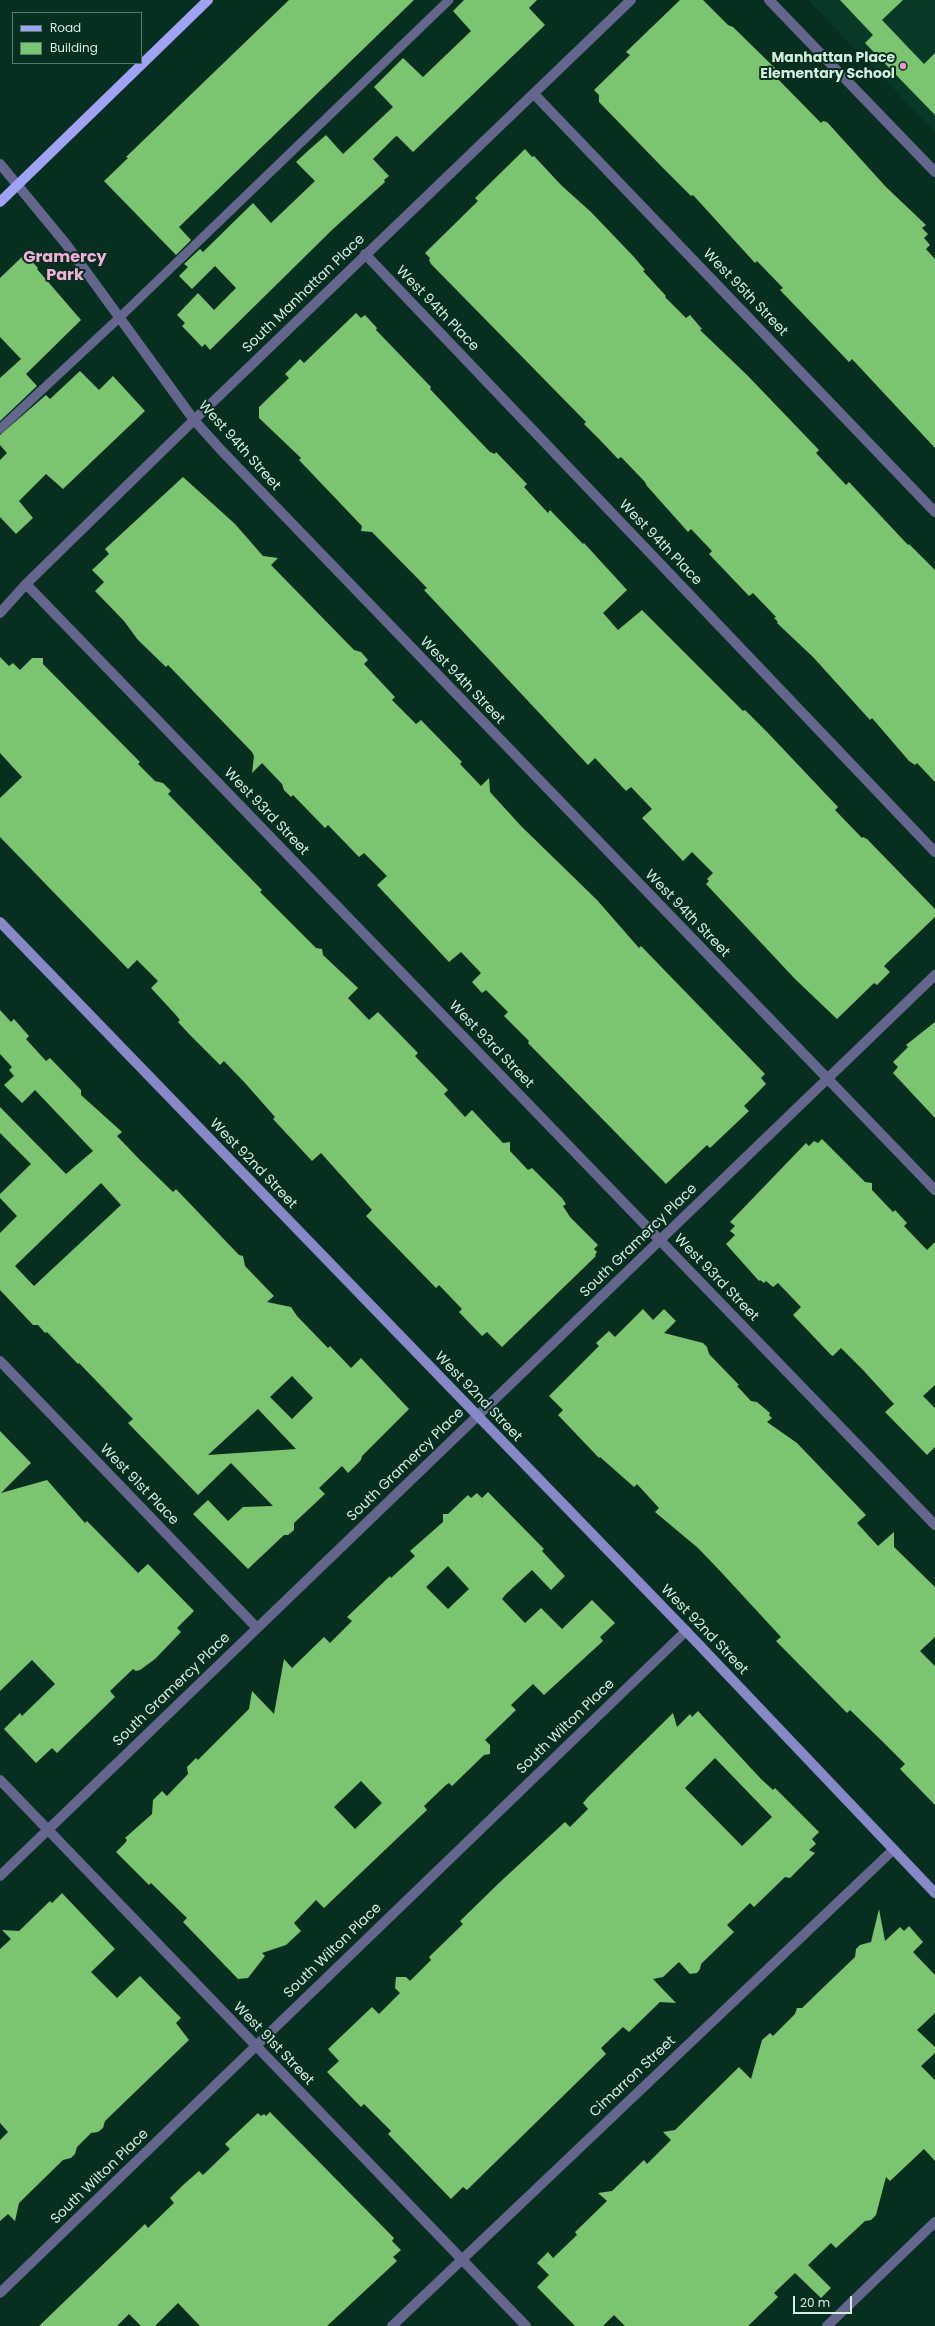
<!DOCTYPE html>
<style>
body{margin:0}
#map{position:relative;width:935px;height:2326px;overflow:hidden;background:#072f1f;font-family:Poppins,sans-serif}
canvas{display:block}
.legend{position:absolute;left:12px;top:12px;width:130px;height:52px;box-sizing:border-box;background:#072f1f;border:1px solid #597b6c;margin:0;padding:5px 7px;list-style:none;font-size:12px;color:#d3eddf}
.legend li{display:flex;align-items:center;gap:8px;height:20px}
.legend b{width:20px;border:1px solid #597b6c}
.scale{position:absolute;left:793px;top:2296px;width:59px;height:18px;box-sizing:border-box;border:2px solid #d3eddf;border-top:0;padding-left:5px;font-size:12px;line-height:14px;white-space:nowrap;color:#d3eddf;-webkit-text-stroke:3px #072f1f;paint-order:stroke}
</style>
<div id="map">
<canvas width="935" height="2326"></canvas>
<ul class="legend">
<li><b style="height:5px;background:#a0a3f5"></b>Road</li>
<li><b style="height:11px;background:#7bc571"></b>Building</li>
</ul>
<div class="scale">20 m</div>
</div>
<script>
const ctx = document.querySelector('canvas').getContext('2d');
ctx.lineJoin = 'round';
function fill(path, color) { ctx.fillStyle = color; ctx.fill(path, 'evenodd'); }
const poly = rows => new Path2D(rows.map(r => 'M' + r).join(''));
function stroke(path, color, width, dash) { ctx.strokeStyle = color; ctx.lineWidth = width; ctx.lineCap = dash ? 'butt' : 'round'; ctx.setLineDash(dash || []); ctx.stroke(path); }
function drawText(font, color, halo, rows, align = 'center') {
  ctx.font = font + ' Poppins,sans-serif'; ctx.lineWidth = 4; ctx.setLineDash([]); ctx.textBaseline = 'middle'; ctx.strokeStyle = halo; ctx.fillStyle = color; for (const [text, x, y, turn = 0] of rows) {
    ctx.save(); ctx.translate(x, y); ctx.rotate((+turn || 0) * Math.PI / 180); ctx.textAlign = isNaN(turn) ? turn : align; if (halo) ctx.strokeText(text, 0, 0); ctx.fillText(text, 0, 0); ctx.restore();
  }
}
fill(poly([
 [808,0,935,0,935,132]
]), '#083926');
fill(poly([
 [289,0,414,0,179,227,191,240,176,255,104,181,128,158,126,157],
 [464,0,537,0,529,8,545,25,413,152,397,136,395,137,373,159,389,176,384,180,385,182,333,229,210,350,205,344,202,347,182,326,185,323,177,315,198,293,214,310,236,288,215,266,192,289,179,276,188,267,184,264,200,249,203,252,253,203,271,223,315,181,296,162,310,149,326,135,343,154,393,107,374,87,403,58,423,77,471,31,453,11],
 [680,0,703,0,728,25,733,27,776,69,772,73,821,123,823,121,827,122,886,187,926,225,922,228,928,234,924,238,930,245,926,249,935,259,935,448,852,359,849,362,780,290,783,288,757,261,755,263,693,195,691,196,663,168,599,102,599,95,594,90,630,55,626,52],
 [840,0,903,0,882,20,924,64,935,53,935,115,865,43,873,35],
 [525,149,532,157,534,156,561,185,591,212,634,257,645,270,643,271,666,296,665,297,686,318,690,315,702,329,700,330,747,375,819,450,816,453,846,485,849,482,908,545,909,544,935,570,935,782,917,763,915,765,909,761,872,718,870,720,813,657,777,623,778,622,774,618,776,617,753,593,749,596,709,554,712,551,691,529,688,532,647,486,645,482,621,457,618,459,599,439,584,424,586,422,431,264,429,260,430,258,425,253,478,201,475,198],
 [25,254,38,268,37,269,81,320,26,374,37,386,0,421,0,378,21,359,0,337,0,278],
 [356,313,361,318,365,315,377,328,376,330,431,387,430,389,465,426,490,452,495,454,496,452,527,484,524,487,548,513,550,510,583,544,584,543,627,590,603,613,618,630,642,610,743,711,745,710,768,733,838,807,835,810,862,838,863,837,867,839,935,909,935,917,884,966,890,972,877,985,874,983,837,1019,795,979,706,884,709,881,707,879,713,873,692,852,683,861,642,818,652,809,631,787,626,791,595,758,588,765,424,590,427,588,372,532,361,531,362,526,359,523,299,460,301,458,259,418,259,407,289,378,285,374,300,359,304,363],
 [80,371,99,390,113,376,145,411,63,489,46,474,19,501,33,518,16,534,0,517,0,460,7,453,0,445,0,435,46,395,50,399],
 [183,477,235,524,263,556,278,558,271,565,354,650,361,652,368,660,364,664,395,697,392,700,416,724,421,720,462,762,460,764,481,786,489,778,490,792,521,826,597,900,639,948,641,946,765,1074,761,1078,766,1084,744,1106,749,1111,710,1148,707,1145,666,1184,528,1043,529,1041,504,1016,508,1012,486,990,482,993,472,982,481,973,461,952,449,962,377,885,387,876,364,853,359,857,328,825,325,828,293,795,291,797,284,790,282,784,262,763,252,773,254,756,252,752,168,665,166,667,138,640,124,621,95,591,104,582,92,570,109,554,105,549],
 [0,657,9,666,13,663,20,670,32,658,43,658,43,664,140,762,138,764,155,781,163,783,171,791,168,794,262,890,260,892,316,948,322,949,323,955,358,988,348,998,369,1020,378,1012,418,1053,415,1056,448,1090,444,1094,465,1117,472,1110,503,1143,510,1142,510,1151,528,1170,532,1168,562,1198,566,1204,563,1206,570,1217,598,1245,594,1249,597,1252,595,1255,596,1256,502,1347,487,1332,482,1336,459,1312,462,1309,439,1285,436,1288,366,1216,372,1210,321,1153,312,1161,273,1119,275,1117,245,1083,224,1061,220,1065,189,1034,178,1022,180,1020,175,1014,151,988,158,981,137,960,128,969,0,837,0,798,22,777,0,753],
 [0,1010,11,1022,14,1019,29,1036,26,1039,46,1061,50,1058,81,1090,81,1095,122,1132,117,1136,140,1160,173,1192,176,1189,239,1255,243,1256,245,1266,274,1296,267,1302,291,1307,297,1316,326,1346,328,1348,330,1346,351,1368,361,1358,409,1409,362,1456,361,1460,348,1473,342,1466,319,1488,325,1494,294,1523,294,1530,288,1535,284,1535,248,1569,193,1514,208,1500,228,1521,243,1507,273,1506,231,1463,198,1495,128,1423,133,1419,79,1363,78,1364,47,1332,45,1333,38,1325,33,1325,0,1290,0,1233,17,1216,0,1198,0,1194,31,1164,0,1133,0,1107,66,1174,93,1151,35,1090,22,1103,4,1085,14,1076,9,1070,12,1067,0,1054],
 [101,1183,121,1205,34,1286,15,1266],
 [292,1376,313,1398,292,1419,270,1397],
 [258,1409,296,1449,208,1455],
 [935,1022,935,1118,893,1073,898,1067,893,1062,908,1047,906,1045],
 [822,1139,865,1182,872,1183,872,1190,893,1212,895,1210,907,1223,904,1226,927,1250,935,1242,935,1385,923,1396,935,1408,935,1447,927,1455,885,1412,894,1404,863,1370,841,1348,833,1356,831,1355,793,1315,801,1307,778,1283,773,1287,766,1281,764,1283,760,1280,759,1281,726,1244,735,1235,730,1231,735,1226,730,1222,806,1143,809,1146,814,1141,818,1143],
 [643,1309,653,1320,664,1309,676,1321,664,1333,703,1343,707,1347,709,1354,739,1385,737,1386,751,1401,757,1402,770,1413,769,1415,772,1418,767,1422,797,1443,866,1515,857,1523,878,1546,894,1532,894,1547,935,1587,935,1637,920,1651,935,1666,935,1805,900,1769,905,1764,882,1741,850,1710,847,1713,776,1641,781,1637,721,1572,698,1548,655,1512,659,1508,637,1484,634,1487,600,1457,599,1458,558,1415,563,1410,549,1396,599,1346,596,1343,609,1331,615,1337],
 [0,1431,31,1463,1,1493,47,1480,85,1523,87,1521,138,1573,148,1564,194,1611,177,1628,181,1632,155,1659,140,1670,136,1671,133,1669,110,1691,115,1697,87,1724,57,1753,52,1748,36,1763,4,1729,20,1713,22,1716,55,1684,32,1660,0,1691],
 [488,1492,544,1549,542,1551,565,1576,551,1590,532,1570,506,1594,502,1599,525,1623,541,1608,562,1629,592,1600,615,1623,600,1637,603,1641,544,1695,533,1684,511,1705,516,1710,485,1740,490,1745,490,1754,484,1755,452,1786,449,1783,446,1785,424,1806,427,1810,324,1908,316,1900,294,1923,301,1931,286,1945,262,1953,265,1956,248,1978,238,1979,183,1922,187,1918,151,1883,149,1885,116,1852,125,1843,127,1840,125,1838,152,1814,153,1800,162,1791,167,1796,188,1774,187,1767,196,1758,198,1760,249,1709,252,1691,274,1714,284,1659,292,1668,324,1637,330,1643,352,1621,347,1617,390,1576,391,1578,415,1556,410,1551,443,1522,443,1514,448,1514,468,1495,471,1498,477,1493,482,1498],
 [448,1566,469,1589,448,1609,426,1587],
 [361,1781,382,1803,355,1829,334,1807],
 [698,1711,761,1779,773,1790,775,1788,819,1832,812,1839,816,1844,809,1850,815,1853,790,1878,785,1877,754,1907,750,1903,727,1925,734,1932,701,1964,700,1969,697,1973,690,1974,679,1962,663,1977,653,1979,676,2003,660,2002,629,2032,623,2027,601,2048,606,2054,467,2190,463,2187,451,2199,388,2134,391,2131,364,2104,361,2107,327,2072,339,2061,328,2049,372,2007,379,2014,400,1993,395,1988,396,1977,406,1977,410,1981,431,1960,429,1957,463,1924,460,1921,499,1883,565,1822,570,1827,588,1809,583,1803,588,1797,673,1713,677,1727,690,1714,692,1717],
 [715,1758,772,1817,742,1846,685,1788],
 [62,1893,115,1949,91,1972,117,1998,140,1976,181,2018,176,2023,189,2040,105,2121,103,2128,98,2132,91,2133,77,2147,75,2154,71,2158,63,2160,19,2203,15,2221,8,2214,0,2221,0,2140,8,2132,0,2123,0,1949,11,1939,2,1930,19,1931,50,1901,52,1903],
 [879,1909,885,1941,900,1927,904,1931,909,1926,923,1942,913,1952,935,1975,935,2013,917,2030,935,2047,935,2053,921,2066,935,2080,935,2161,924,2149,890,2181,886,2177,876,2215,871,2220,865,2221,836,2248,831,2243,808,2265,831,2288,821,2298,795,2273,774,2293,778,2297,748,2326,625,2326,614,2315,603,2326,575,2326,537,2287,549,2275,537,2263,548,2252,553,2258,577,2235,575,2232,607,2201,598,2193,612,2191,644,2160,647,2164,671,2140,663,2132,675,2130,739,2067,751,2079,762,2040,770,2033,773,2036,795,2014,797,2008,802,2008,831,1980,855,1957,856,1949,860,1945,871,1942],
 [270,2112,394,2238,392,2241,401,2250,393,2257,397,2261,327,2326,200,2326,178,2303,155,2326,141,2326,129,2314,117,2326,39,2326,145,2224,148,2228,174,2203,170,2198,182,2186,199,2171,203,2175,230,2149,225,2144,258,2113,261,2116,264,2114,266,2116]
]), '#7bc571');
stroke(poly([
 [0,429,119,318,449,0]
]), '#64668d', 9);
stroke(poly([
 [769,0,935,172],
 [534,94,935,512],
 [0,164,66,244,194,420,221,450,935,1190],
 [365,254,935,852],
 [26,584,935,1525],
 [0,613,26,584,194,420,631,0],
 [0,1361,257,1628],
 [0,1780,526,2326],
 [0,1876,935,975],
 [0,2293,686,1631],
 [392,2326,893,1850],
 [827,2326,935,2222]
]), '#64668d', 10);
stroke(poly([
 [0,922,686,1631,935,1893]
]), '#8688c7', 10);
stroke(poly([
 [0,202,208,0]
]), '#a0a3f5', 10);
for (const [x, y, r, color] of [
 [903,66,4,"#f591d2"]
]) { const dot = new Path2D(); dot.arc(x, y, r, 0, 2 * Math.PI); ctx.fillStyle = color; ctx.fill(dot); stroke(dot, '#072f1f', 1.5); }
drawText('bold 14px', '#d3eddf', '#072f1f', [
 ["Manhattan Place",895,58],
 ["Elementary School",895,74]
], 'right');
drawText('14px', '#d3eddf', '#072f1f', [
 ["West 95th Street",745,293,46],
 ["South Manhattan Place",304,294,-44],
 ["West 94th Place",437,309,46],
 ["West 94th Street",239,446,48],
 ["West 94th Place",660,543,46],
 ["West 94th Street",462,681,46],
 ["West 93rd Street",266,812,46],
 ["West 94th Street",687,914,46],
 ["West 93rd Street",491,1045,46],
 ["West 92nd Street",253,1164,46],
 ["South Gramercy Place",639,1241,-44],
 ["West 93rd Street",716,1278,46],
 ["West 92nd Street",478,1397,46],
 ["South Gramercy Place",406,1465,-44],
 ["West 91st Place",139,1485,46],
 ["West 92nd Street",704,1630,46],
 ["South Gramercy Place",172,1690,-44],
 ["South Wilton Place",566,1727,-44],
 ["South Wilton Place",333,1951,-44],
 ["West 91st Street",273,2044,46],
 ["Cimarron Street",633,2077,-43],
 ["South Wilton Place",100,2177,-44]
]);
drawText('bold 16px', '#f4aeda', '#072f1f', [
 ["Gramercy",65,258],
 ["Park",65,276]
]);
</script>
